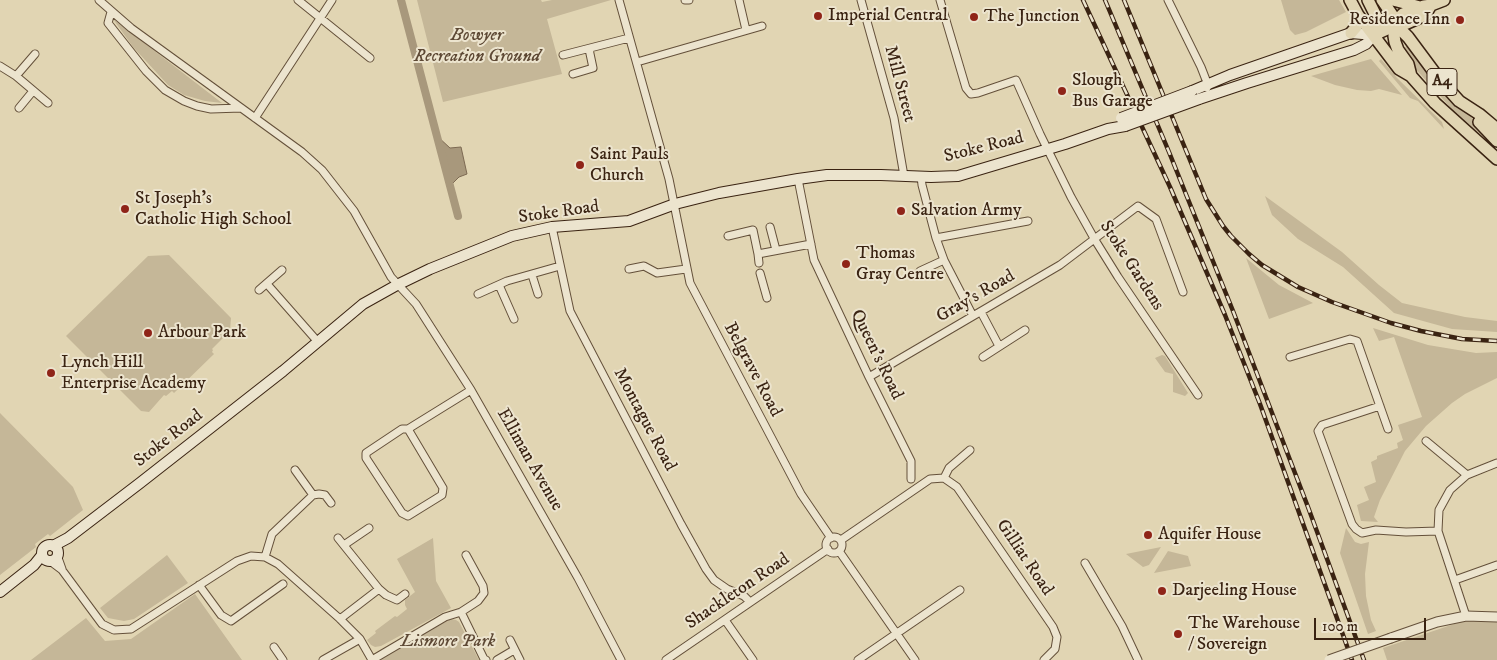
<!DOCTYPE html>
<style>
body{margin:0}
#map{position:relative;width:1497px;height:660px;overflow:hidden;background:#e1d5b3;font-family:"IM FELL DW Pica",serif}
canvas{display:block}
.scale{position:absolute;left:1314px;top:618px;width:112px;height:22px;box-sizing:border-box;border:2px solid #3a2312;border-top:0;padding-left:6px;font-size:15px;line-height:18px;white-space:nowrap;color:#3a2312;-webkit-text-stroke:4px #ece4ce;paint-order:stroke}
</style>
<div id="map">
<canvas width="1497" height="660"></canvas>
<div class="scale">100 m</div>
</div>
<script>
const ctx = document.querySelector('canvas').getContext('2d');
ctx.lineJoin = 'round';
function fill(path, color) { ctx.fillStyle = color; ctx.fill(path, 'evenodd'); }
const poly = rows => new Path2D(rows.map(r => 'M' + r).join(''));
function stroke(path, color, width, dash) { ctx.strokeStyle = color; ctx.lineWidth = width; ctx.lineCap = dash ? 'butt' : 'round'; ctx.setLineDash(dash || []); ctx.stroke(path); }
function drawText(font, color, halo, rows, align = 'center') {
  ctx.font = font + ' "IM FELL DW Pica",serif'; ctx.lineWidth = 4; ctx.setLineDash([]); ctx.textBaseline = 'middle'; ctx.strokeStyle = halo; ctx.fillStyle = color; for (const [text, x, y, turn = 0] of rows) {
    ctx.save(); ctx.translate(x, y); ctx.rotate((+turn || 0) * Math.PI / 180); ctx.textAlign = isNaN(turn) ? turn : align; if (halo) ctx.strokeText(text, 0, 0); ctx.fillText(text, 0, 0); ctx.restore();
  }
}
fill(poly([
 [417,0,541,0,542,2,552,0,611,0,547,19,562,74,443,102],
 [1281,0,1339,0,1346,12,1306,32,1295,35,1290,30],
 [113,19,222,103,205,101,184,95,168,85,133,47],
 [1408,45,1463,109,1497,144,1497,149,1451,108,1412,65,1401,50],
 [1371,59,1402,95,1379,89,1371,91,1357,90,1335,85,1311,76],
 [1381,59,1397,78,1442,122,1444,129,1418,101,1410,98,1379,61],
 [1265,196,1342,252,1379,285,1402,303,1465,317,1497,321,1497,332,1452,329,1394,313,1343,267,1298,239,1272,215],
 [169,255,231,318,230,331,212,349,213,350,212,352,214,354,174,393,172,391,166,396,164,395,149,412,141,411,66,336,148,256],
 [1246,258,1279,285,1313,303,1269,319],
 [1373,328,1428,345,1476,353,1497,352,1497,378,1465,394,1452,403,1426,426,1405,451,1380,500,1374,517,1378,522,1361,521,1357,505,1369,500,1364,487,1376,482,1371,462,1377,459,1377,456,1398,448,1397,443,1403,440,1398,425,1422,417,1394,337,1379,341],
 [1162,355,1165,356,1188,393,1185,396,1173,392,1173,374,1165,372,1155,358],
 [0,413,73,487,83,510,50,536,48,534,35,544,36,547,0,575],
 [1346,528,1355,542,1361,544,1369,542,1365,574,1366,596,1371,620,1376,631,1368,634,1340,553],
 [433,538,436,581,451,608,381,646,375,647,371,645,367,640,376,633,375,631,395,616,397,617,407,609,405,605,405,600,415,592,397,559],
 [1161,547,1149,565,1143,567,1126,554],
 [1168,551,1188,556,1191,566,1154,573],
 [167,555,188,583,134,619,124,621,108,618,100,608],
 [195,594,242,660,31,660,86,618,105,641,131,639],
 [451,619,456,620,459,622,479,660,381,660,385,654],
 [1463,621,1497,621,1497,660,1387,660,1383,648]
]), '#c5b798');
const water = poly([
 [437,136,450,148,461,147,467,174,459,177,450,186,437,136]
]);
fill(water, '#a8987c');
stroke(water, '#7c6952', 1);
stroke(poly([
 [401,0,458,216]
]), '#a8987c', 8);
const minor = poly([
 [99,0,131,28,302,152,322,170,354,211,391,277,416,304,471,390,578,578,621,660],
 [298,0,370,58],
 [619,0,669,179,690,283,801,494,831,538],
 [685,0,689,0],
 [739,0,746,30],
 [861,0,894,118,904,176],
 [940,0,966,88,971,94,978,93,1016,80,1040,134,1071,197,1095,240,1118,277,1198,395],
 [1168,0,1201,67,1208,85,1207,88],
 [111,12,108,23,146,71,165,90,184,101,197,106,211,109,241,108],
 [563,55,629,38],
 [637,62,762,26],
 [0,66,16,76,48,103],
 [573,74,593,68,589,49],
 [16,76,35,54],
 [19,108,33,91],
 [255,118,332,0],
 [921,176,922,185,936,238,1028,221],
 [798,179,814,260,869,377,911,461,911,479],
 [552,227,570,311,681,524,706,569,714,580,727,589,744,596,750,602],
 [770,227,776,250],
 [728,236,753,230,758,254,811,244],
 [758,254,759,263],
 [944,260,973,316],
 [629,269,644,266,657,273,686,269],
 [920,271,944,260,936,238],
 [760,273,767,298],
 [532,275,538,294],
 [267,284,318,342],
 [499,285,514,319],
 [259,290,282,270],
 [478,294,507,281,560,266],
 [981,312,999,346],
 [983,357,1025,330],
 [1290,357,1350,339,1357,341,1388,429],
 [869,377,1060,265,1138,206,1156,219,1183,292],
 [1380,406,1322,425,1318,431,1352,524,1356,529,1362,533,1376,530,1406,532,1438,531],
 [408,429,443,488,442,495,408,516,402,513,366,458,366,453,402,429,408,429,471,390],
 [1426,441,1467,475],
 [295,470,313,495],
 [944,478,957,487,1053,627,1057,637,1055,649,1044,660],
 [944,478,949,468,970,450],
 '826 545a8 8 0 1 1 16 0a8 8 0 1 1-16 0Z',
 [338,538,379,589,386,595,397,600,405,594],
 [841,540,930,479,944,478],
 [344,545,369,528],
 [839,551,915,660],
 [57,555,62,569],
 [265,557,272,534,313,495,319,494,325,495,331,503],
 [50,561,62,570,102,624,114,630,131,629,237,561,251,556,265,557,278,564,340,619,360,639,372,660],
 [1085,563,1122,626,1138,660],
 [1455,580,1497,565],
 [199,585,221,615,231,621,283,584],
 [461,612,484,659,486,660],
 [1466,616,1438,531,1439,510,1450,490,1467,475,1497,463],
 [340,619,379,589],
 [725,620,753,660],
 [510,640,520,660],
 [274,647,283,660],
 [323,660,360,639],
 [372,660,445,617,461,612,478,601,484,593,483,586,466,555],
 [497,660,514,650],
 [666,660,828,549],
 [858,660,960,590]
]);
const tertiary = poly([
 [1391,638,1437,622,1466,616,1497,617]
]);
const secondary = poly([
 [1192,91,1230,75,1351,33,1374,35,1366,44,1354,50,1247,83,1199,99],
 '42 553a8 8 0 1 1 16 0a8 8 0 1 1-16 0Z',
 [53,546,68,538,140,483,283,371,363,304,397,285,430,269,512,236,552,227,629,221,675,204,719,193,798,179,827,175,881,175,931,177,958,176,1065,144,1108,129,1125,126],
 [0,592,34,565,42,555]
]);
const primary = poly([
 [1350,0,1358,15,1399,69,1411,76,1435,103,1497,159],
 [1368,0,1378,20,1377,26,1374,35],
 [1382,0,1393,16,1396,25,1408,37,1440,80,1459,101,1479,114,1497,129],
 [1393,0,1420,7],
 [1351,33,1356,27,1358,15],
 [1374,35,1396,25,1405,24,1425,15,1431,5],
 [1411,76,1408,64,1398,50,1395,42,1394,36,1400,17,1403,14,1424,6,1431,5,1444,0],
 [1479,122,1497,141]
]);
stroke(minor, '#64503a', 9);
stroke(tertiary, '#64503a', 11);
stroke(secondary, '#3a2312', 12);
stroke(primary, '#3a2312', 14);
stroke(minor, '#ece4ce', 7);
stroke(tertiary, '#ece4ce', 9);
stroke(secondary, '#ece4ce', 10);
stroke(primary, '#e1d5b3', 11);
const rail = poly([
 [1083,0,1170,187,1225,315,1260,404,1352,660],
 [1105,0,1169,152,1233,311,1308,507,1364,660],
 [1124,0,1206,199,1223,226,1231,236,1249,254,1262,265,1298,287,1332,302,1391,323,1421,331,1462,339,1497,341]
]);
stroke(rail, '#3a2312', 4.5);
stroke(rail, '#ece4ce', 2.5, [8]);
const tertiaryBridge = poly([
 [1329,660,1391,638]
]);
const secondaryBridge = poly([
 [1121,118,1192,91],
 [1125,126,1199,99]
]);
stroke(tertiaryBridge, '#64503a', 11, []);
stroke(secondaryBridge, '#3a2312', 12, []);
stroke(tertiaryBridge, '#ece4ce', 9);
stroke(secondaryBridge, '#ece4ce', 10);
for (const [x, y, r, color] of [
 [818,16,5,"#8f2418"],
 [974,17,5,"#8f2418"],
 [1460,20,5,"#8f2418"],
 [1062,91,5,"#8f2418"],
 [580,165,5,"#8f2418"],
 [125,209,5,"#8f2418"],
 [901,211,5,"#8f2418"],
 [846,264,5,"#8f2418"],
 [148,333,5,"#8f2418"],
 [51,373,5,"#8f2418"],
 [1148,535,5,"#8f2418"],
 [1162,591,5,"#8f2418"],
 [1178,634,5,"#8f2418"]
]) { const dot = new Path2D(); dot.arc(x, y, r, 0, 2 * Math.PI); ctx.fillStyle = color; ctx.fill(dot); stroke(dot, '#ece4ce', 2); }
for (const [x, y, w] of [
 [1442,82,30]
]) { const box = new Path2D(); box.roundRect(x - w / 2, y - 13.5, w, 27, 4); ctx.fillStyle = '#ece4ce'; ctx.fill(box); stroke(box, '#3a2312', 1); }
drawText('bold 16px', '#3a2312', null, [
 ["A4",1442,82]
]);
drawText('18px', '#3a2312', '#ece4ce', [
 ["Imperial Central",828,16],
 ["The Junction",984,17],
 ["Residence Inn",1450,20,"right"],
 ["Slough",1072,81],
 ["Bus Garage",1072,102],
 ["Saint Pauls",590,155],
 ["Church",590,176],
 ["St Joseph's",135,199],
 ["Catholic High School",135,220],
 ["Salvation Army",911,211],
 ["Thomas",856,254],
 ["Gray Centre",856,275],
 ["Arbour Park",158,333],
 ["Lynch Hill",61,363],
 ["Enterprise Academy",61,384],
 ["Aquifer House",1158,535],
 ["Darjeeling House",1172,591],
 ["The Warehouse",1188,624],
 ["/ Sovereign",1188,645]
], 'left');
drawText('italic 18px', '#5d4834', '#ece4ce', [
 ["Bowyer",477,36],
 ["Recreation Ground",477,57],
 ["Lismore Park",448,642]
]);
drawText('18px', '#3a2312', '#ece4ce', [
 ["Mill Street",899,84,75],
 ["Stoke Road",984,148,-14],
 ["Stoke Road",559,213,-8],
 ["Stoke Gardens",1131,266,57],
 ["Gray's Road",976,297,-30],
 ["Queen's Road",876,355,64],
 ["Belgrave Road",752,370,62],
 ["Montague Road",644,420,62],
 ["Stoke Road",169,439,-38],
 ["Elliman Avenue",529,460,60],
 ["Gilliat Road",1024,558,56],
 ["Shackleton Road",738,592,-34]
]);
</script>
